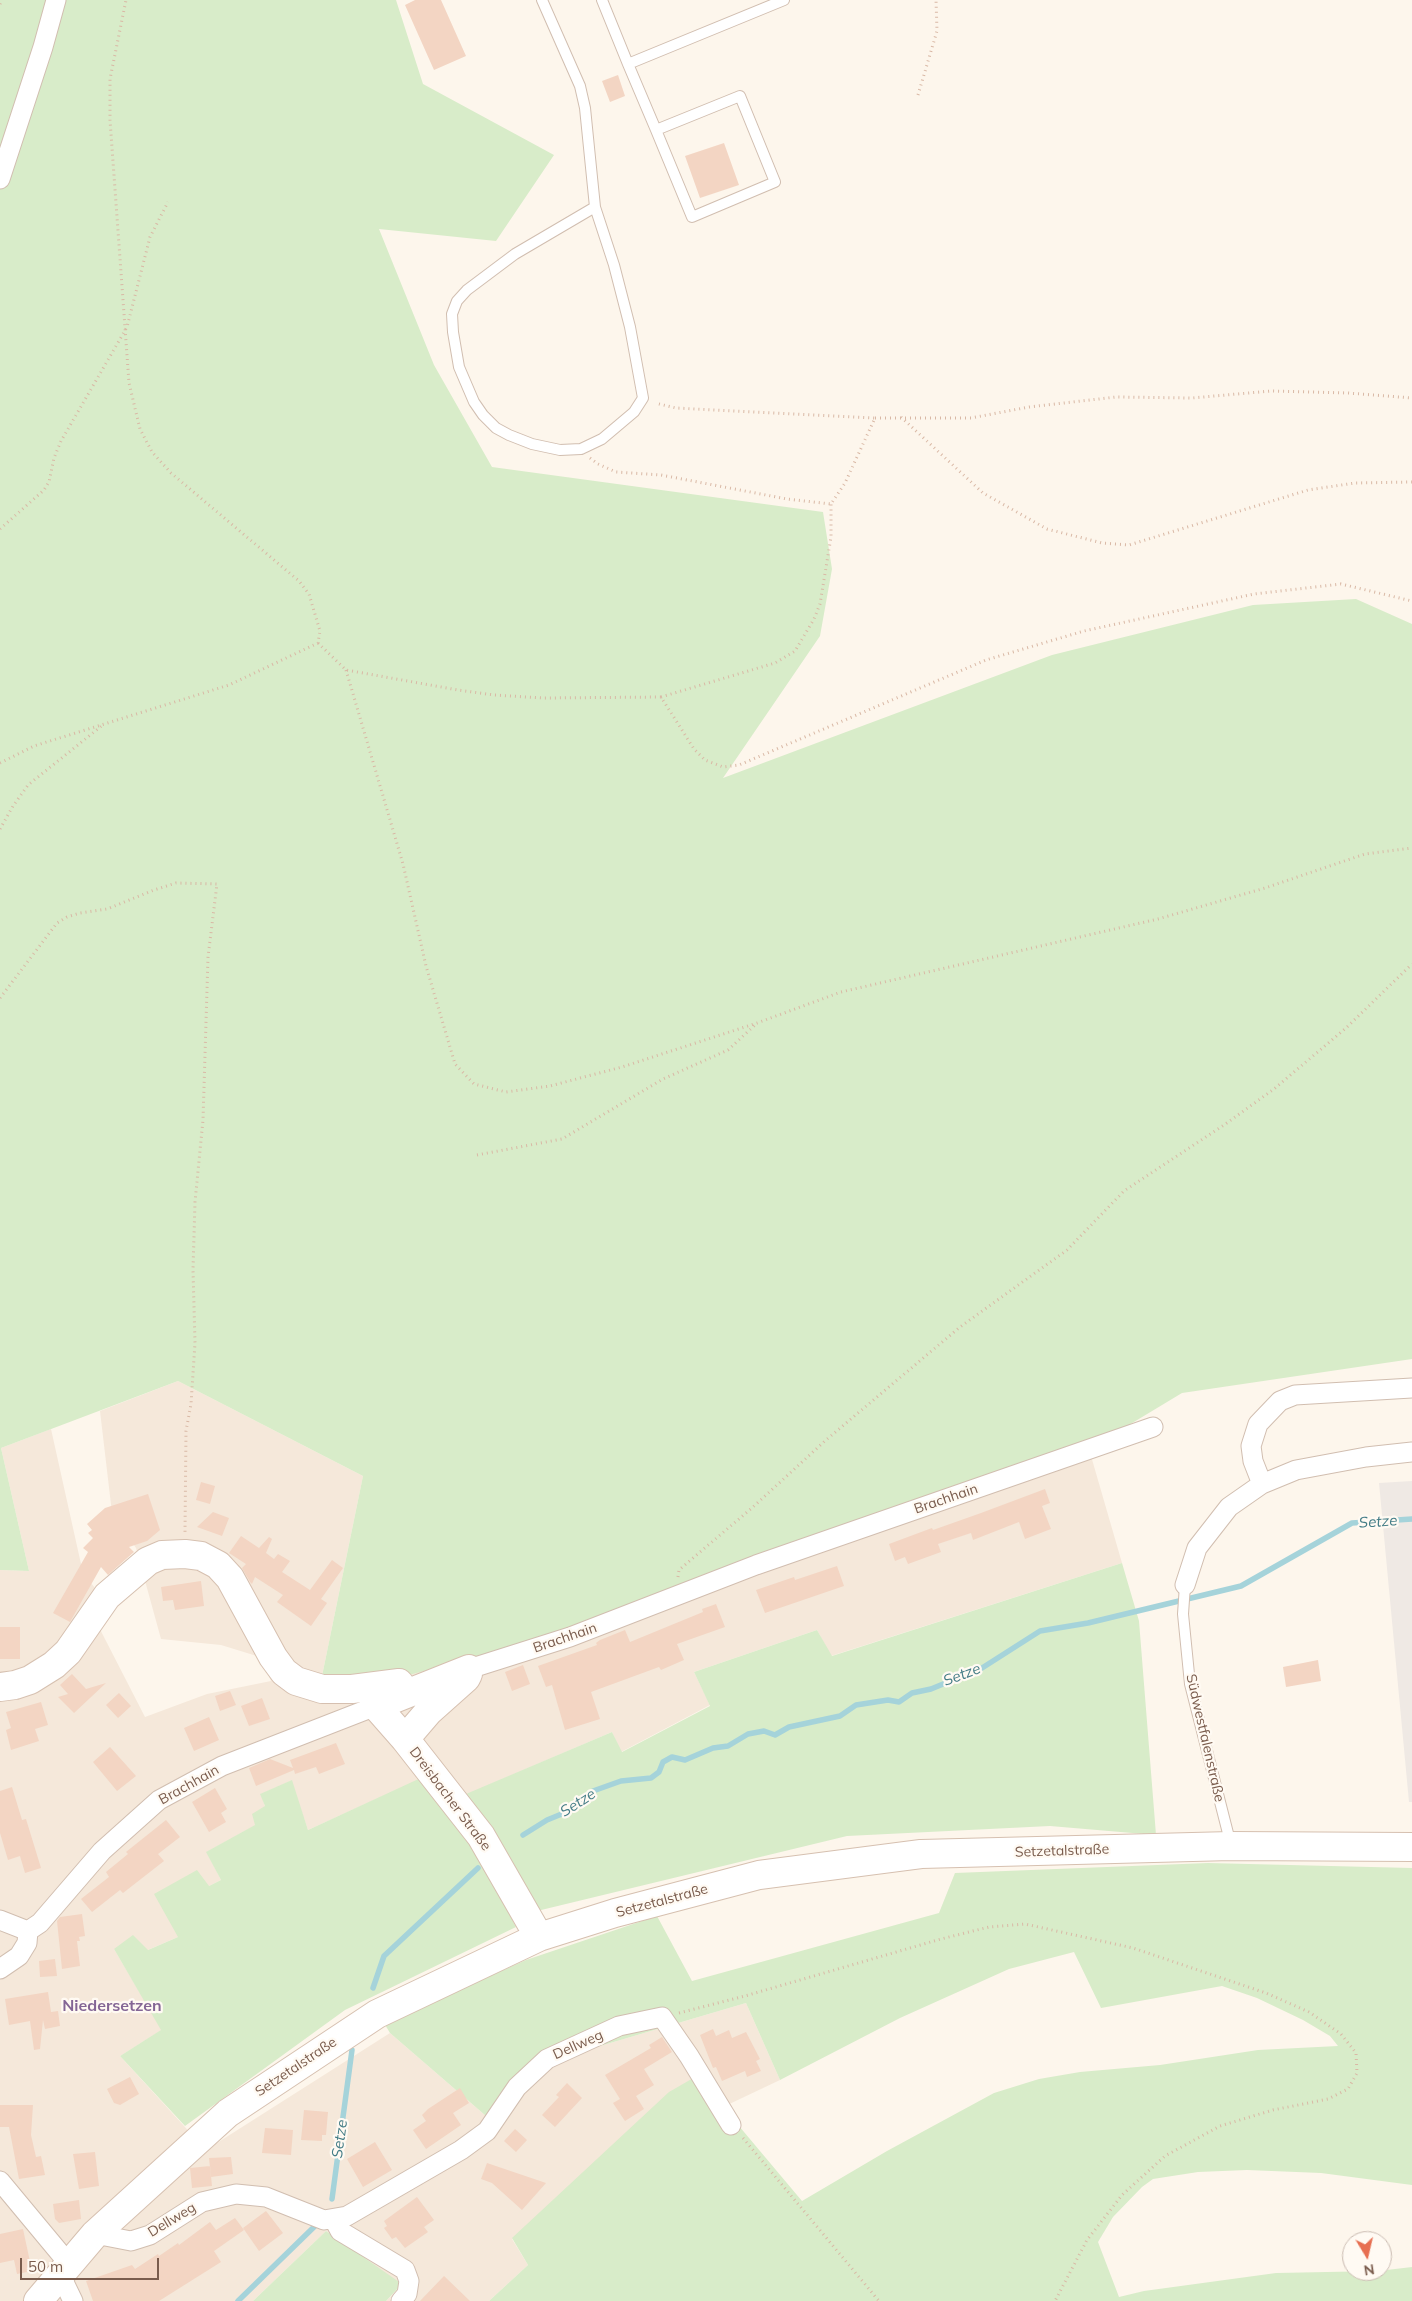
<!DOCTYPE html>
<meta charset="utf-8">
<style>
body{margin:0}
#map{position:relative;width:1412px;height:2301px;overflow:hidden;background:#fdf6ec;font-family:Mulish,sans-serif}
canvas{display:block}
.north{position:absolute;left:1342px;top:2231px;width:50px;height:50px;box-sizing:border-box;background:#fffaf3;border:1px solid #cabbb1;border-radius:50%;rotate:171deg;font-size:14px;font-weight:700;line-height:20px;text-align:center;color:#7a5c4d}
.north::after{content:'';display:block;margin:auto;width:18px;height:22px;background:#e76f51;clip-path:polygon(50% 0,100% 100%,50% 72%,0 100%)}
.scale{position:absolute;left:20px;top:2258px;width:139px;height:22px;box-sizing:border-box;border:2px solid #7a5c4d;border-top:0;padding-left:6px;font-size:15px;line-height:18px;white-space:nowrap;color:#7a5c4d;-webkit-text-stroke:4px #fffaf3;paint-order:stroke}
</style>
<div id="map">
<canvas width="1412" height="2301"></canvas>
<div class="north">N</div>
<div class="scale">50 m</div>
</div>
<script>
const ctx = document.querySelector('canvas').getContext('2d');
ctx.lineJoin = 'round';
function fill(path, color) { ctx.fillStyle = color; ctx.fill(path, 'evenodd'); }
const poly = rows => new Path2D(rows.map(r => 'M' + r).join(''));
function stroke(path, color, width, dash) { ctx.strokeStyle = color; ctx.lineWidth = width; ctx.lineCap = dash ? 'butt' : 'round'; ctx.setLineDash(dash || []); ctx.stroke(path); }
function drawText(font, color, halo, rows, align = 'center') {
  ctx.font = font + ' Mulish,sans-serif'; ctx.lineWidth = 4.5; ctx.setLineDash([]); ctx.textBaseline = 'middle'; ctx.strokeStyle = halo; ctx.fillStyle = color; for (const [text, x, y, turn = 0] of rows) {
    ctx.save(); ctx.translate(x, y); ctx.rotate((+turn || 0) * Math.PI / 180); ctx.textAlign = isNaN(turn) ? turn : align; if (halo) ctx.strokeText(text, 0, 0); ctx.fillText(text, 0, 0); ctx.restore();
  }
}
fill(poly([
 [178,1381,363,1476,322,1676,1089,1449,1122,1563,831,1656,817,1630,694,1672,710,1705,621,1752,612,1732,440,1806,425,1777,308,1830,291,1781,261,1794,265,1806,256,1825,207,1852,221,1880,209,1886,178,1937,148,1950,114,1949,162,2030,120,2056,206,2150,390,2033,486,2116,556,2059,746,2003,780,2080,723,2107,512,2239,528,2265,489,2301,386,2301,402,2285,326,2231,253,2301,0,2301,0,1570,29,1571,1,1448,51,1429,83,1573,95,1588,86,1602,145,1717,207,1694,271,1681,260,1657,221,1645,161,1639,136,1548,112,1513,100,1411]
]), '#f5e8da');
fill(poly([
 [1412,1481,1412,1802,1409,1802,1379,1483]
]), '#efe9e4');
fill(poly([
 [0,0,396,0,423,84,554,155,496,241,379,229,434,365,492,467,823,512,832,569,820,636,723,778,1052,655,1253,605,1356,599,1412,624,1412,1359,1182,1393,1089,1449,564,1633,409,1675,322,1676,363,1476,178,1381,1,1448,29,1571,0,1570],
 [1122,1563,1139,1621,1156,1835,1050,1826,847,1836,537,1911,514,1870,466,1794,612,1732,622,1752,710,1706,694,1672,817,1630,832,1656],
 [425,1776,440,1806,479,1855,516,1927,345,2010,185,2126,120,2056,161,2030,114,1949,133,1935,148,1950,178,1937,154,1894,197,1870,209,1886,221,1880,206,1852,255,1825,252,1814,265,1806,260,1794,292,1780,308,1830],
 [1208,1863,1412,1868,1412,2185,1321,2173,1247,2170,1198,2172,1153,2179,1142,2187,1113,2217,1098,2242,1119,2297,1144,2291,1276,2273,1378,2271,1412,2267,1412,2301,489,2301,528,2265,512,2238,669,2092,702,2073,723,2107,802,2201,887,2151,994,2093,1039,2079,1080,2072,1160,2065,1258,2050,1338,2046,1330,2036,1303,2020,1257,1998,1222,1986,1101,2008,1074,1952,1009,1969,900,2018,780,2080,746,2003,556,2059,486,2116,390,2033,384,2023,526,1960,657,1916,692,1981,939,1913,955,1873],
 [326,2231,402,2284,386,2301,253,2301]
]), '#d8ecc9');
stroke(poly([
 [523,1835,547,1820,569,1811,593,1791,621,1781,651,1778,659,1772,663,1762,672,1757,685,1760,713,1748,728,1746,748,1734,764,1731,775,1735,789,1727,840,1716,856,1705,888,1700,899,1702,912,1693,931,1689,982,1668,1040,1631,1088,1623,1241,1586,1352,1523,1412,1519],
 [373,1988,384,1956,478,1868],
 [332,2199,352,2050],
 [238,2301,315,2226]
]), '#a5d3da', 5.5);
fill(poly([
 [415,0,441,0,466,56,434,70,405,5],
 [618,75,625,96,610,102,602,81],
 [724,143,739,185,700,198,685,156],
 [201,1482,215,1486,210,1504,196,1500],
 [1045,1489,1050,1503,1042,1506,1051,1529,1025,1539,1019,1522,973,1540,971,1533,938,1544,941,1552,908,1564,905,1557,895,1561,889,1544,932,1528,933,1530,981,1513],
 [148,1494,160,1530,147,1541,129,1547,134,1552,108,1575,101,1567,70,1622,53,1613,88,1552,83,1548,93,1538,88,1533,92,1530,87,1524,105,1508],
 [213,1512,229,1518,222,1536,197,1527],
 [241,1536,259,1548,269,1537,272,1539,266,1553,274,1559,278,1554,290,1561,282,1572,310,1590,332,1560,343,1568,321,1599,327,1603,311,1626,277,1602,283,1595,255,1577,252,1584,250,1582,242,1568,246,1564,229,1553],
 [837,1566,844,1586,765,1613,756,1590,794,1577,795,1580],
 [201,1581,204,1606,175,1610,173,1600,163,1601,161,1587],
 [716,1604,725,1627,677,1644,684,1660,661,1670,659,1667,591,1692,600,1719,565,1730,552,1685,546,1687,538,1666,597,1645,596,1643,600,1640,625,1630,630,1642,703,1612,702,1609],
 [0,1627,20,1627,20,1659,0,1659],
 [1318,1660,1321,1681,1286,1687,1283,1667],
 [523,1665,530,1684,512,1691,505,1672],
 [72,1674,86,1689,106,1683,74,1713,58,1697,68,1694,60,1685],
 [230,1691,236,1705,220,1711,215,1696],
 [119,1693,131,1706,118,1718,106,1705],
 [262,1698,270,1719,249,1726,241,1706],
 [41,1702,48,1725,35,1729,39,1741,11,1750,6,1730,11,1728,6,1712],
 [209,1717,219,1740,194,1751,184,1728],
 [336,1743,345,1764,319,1774,316,1767,295,1774,294,1770,256,1786,249,1768,270,1759,293,1768,290,1760],
 [110,1747,136,1776,117,1791,93,1762],
 [12,1787,22,1820,26,1819,41,1868,25,1873,20,1856,8,1860,0,1833,0,1791],
 [215,1788,227,1809,221,1813,226,1822,209,1832,192,1802],
 [166,1820,180,1837,158,1854,164,1861,123,1893,120,1890,92,1912,81,1899,109,1877,106,1872,128,1854,126,1852],
 [82,1914,85,1936,79,1937,80,1941,77,1941,80,1966,62,1969,57,1921,60,1917],
 [55,1959,57,1976,40,1977,39,1961],
 [48,1992,51,2012,58,2011,60,2026,45,2029,43,2020,40,2049,34,2050,30,2021,9,2025,5,1999],
 [713,2029,716,2036,729,2030,732,2038,746,2032,760,2059,756,2061,761,2071,747,2077,745,2071,722,2081,716,2067,713,2068,700,2035],
 [662,2037,672,2052,644,2069,654,2085,636,2096,644,2109,625,2121,613,2103,620,2099,605,2075,651,2048,649,2045],
 [130,2077,139,2094,120,2105,114,2103,107,2089],
 [567,2083,582,2098,555,2127,542,2115,559,2097,556,2095],
 [460,2088,469,2103,453,2113,461,2125,426,2149,413,2130,426,2121,422,2115,428,2109],
 [0,2105,33,2105,31,2135,36,2157,41,2156,45,2175,19,2179,9,2127,0,2127],
 [304,2110,328,2112,326,2135,322,2135,322,2141,301,2140],
 [265,2128,293,2130,291,2155,262,2153],
 [515,2129,527,2140,516,2152,504,2141],
 [375,2142,392,2170,363,2187,347,2159],
 [95,2152,99,2186,79,2189,73,2154],
 [231,2157,233,2174,211,2177,209,2158],
 [487,2163,546,2183,522,2210,492,2183,481,2179],
 [210,2166,212,2186,192,2188,190,2168],
 [417,2197,434,2220,424,2227,428,2232,405,2248,396,2237,392,2239,384,2228,387,2226,384,2221],
 [79,2200,81,2219,59,2223,55,2219,53,2204],
 [266,2211,283,2233,259,2251,243,2228],
 [235,2218,244,2230,214,2251,221,2262,159,2301,93,2301,86,2281,132,2265,135,2269,158,2254,159,2256,178,2243,179,2245,210,2222,216,2230],
 [23,2229,32,2271,17,2274,14,2260,0,2263,0,2234],
 [444,2276,470,2301,420,2301]
]), '#f3d5c3');
const lane = poly([
 [542,0,580,86,585,108,595,207,614,265,630,327,643,398,634,412,602,439,581,449,560,450,532,444,509,435,496,428,483,415,474,402,459,367,453,332,452,314,457,301,467,290,515,254,595,207],
 [602,0,628,64,656,130,692,217,775,182,740,96,656,130],
 [628,64,784,0],
 [1185,1585,1183,1614,1190,1684,1231,1845]
]);
const street = poly([
 [0,179,43,47,56,0],
 [1262,1484,1253,1461,1251,1446,1258,1424,1280,1401,1295,1395,1412,1388],
 [1185,1585,1197,1548,1229,1507,1262,1484,1296,1470,1366,1457,1412,1452],
 [469,1669,570,1637,756,1565,1153,1427],
 [0,1920,28,1931],
 [28,1931,40,1923,102,1851,159,1800,222,1766,376,1706],
 [0,1969,19,1956,27,1943,28,1931],
 [0,2181,69,2264],
 [334,2220,340,2231,405,2270,409,2281,407,2294,401,2301],
 [95,2234,131,2241,150,2235,202,2202,236,2194,266,2197,324,2220,347,2216,461,2150,487,2131,517,2087,547,2059,619,2026,662,2017,689,2056,731,2125],
 [60,2274,73,2301]
]);
const secondary = poly([
 [469,1669,376,1706,405,1739,481,1836,539,1937],
 [0,1687,15,1685,30,1680,54,1665,68,1652,107,1596,148,1561,162,1555,185,1554,201,1556,218,1565,230,1578,273,1657,284,1672,296,1681,322,1689,352,1689,399,1683,407,1693],
 [405,1739,429,1711,466,1678,468,1674],
 [38,2301,95,2234,228,2113,377,2014,539,1937,615,1913,759,1875,921,1854,1231,1846,1412,1847]
]);
stroke(lane, '#d1beb0', 12);
stroke(street, '#d1beb0', 21);
stroke(secondary, '#d6c0b0', 30);
stroke(poly([
 [0,4,2,0],
 [918,95,937,31,936,0],
 [901,417,983,493,1047,529,1102,543,1129,545,1308,490,1355,483,1412,482],
 [875,418,971,418,1029,407,1116,397,1192,398,1271,391,1348,393,1412,398],
 [590,458,598,464,616,472,661,475,787,499,831,504,845,483,875,418,676,408,655,403],
 [0,529,44,490,49,482,54,458,61,441,127,327,150,237,168,202],
 [318,643,346,670,458,690,494,695,543,698,661,697,694,749,705,760,723,767,739,765,986,660,1084,631,1254,594,1341,584,1412,601],
 [346,670,403,864,426,966,455,1064,474,1084,506,1092,550,1086,622,1067,757,1023,841,992,1158,919,1265,888,1365,854,1412,848],
 [661,697,775,663,795,651,814,619,820,604,831,537,831,504],
 [0,763,34,746,229,685,318,643,320,631,309,594,299,581,171,473,152,452,140,429,129,383,110,120,110,79,126,0],
 [0,829,13,806,28,785,104,724],
 [0,998,57,923,67,917,80,913,107,909,154,890,176,883,217,884,208,957,203,1120,195,1202,193,1270,195,1343,191,1404,186,1431,185,1532],
 [477,1155,562,1139,663,1079,728,1050,755,1025],
 [678,1577,679,1570,753,1507,826,1440,960,1327,1067,1250,1124,1191,1224,1125,1274,1089,1346,1028,1412,964],
 [679,2013,745,1996,941,1939,989,1927,1025,1924,1133,1948,1266,1993,1309,2012,1341,2034,1356,2053,1357,2073,1348,2089,1328,2099,1273,2110,1220,2126,1165,2156,1122,2195,1087,2240,1055,2301],
 [743,2138,879,2301]
]), '#d9b8a5', 3, [1, 4]);
stroke(lane, '#fff', 10);
stroke(street, '#fff', 19);
stroke(secondary, '#fff', 28);
drawText('14px', '#7a5c4d', '#fffaf3', [
 ["Brachhain",946,1499,-19],
 ["Brachhain",565,1638,-19],
 ["Südwestfalenstraße",1205,1738,77],
 ["Brachhain",189,1785,-29],
 ["Dreisbacher Straße",450,1799,53],
 ["Setzetalstraße",1062,1851,-2],
 ["Setzetalstraße",662,1901,-15],
 ["Dellweg",578,2045,-24],
 ["Setzetalstraße",296,2067,-34],
 ["Dellweg",172,2220,-31]
]);
drawText('italic 15px', '#437c86', '#fffaf3', [
 ["Setze",1378,1522,-4],
 ["Setze",962,1675,-21],
 ["Setze",578,1803,-33],
 ["Setze",340,2139,-82]
]);
drawText('bold 16px', '#846695', '#fffaf3', [
 ["Niedersetzen",112,2006]
]);
</script>
